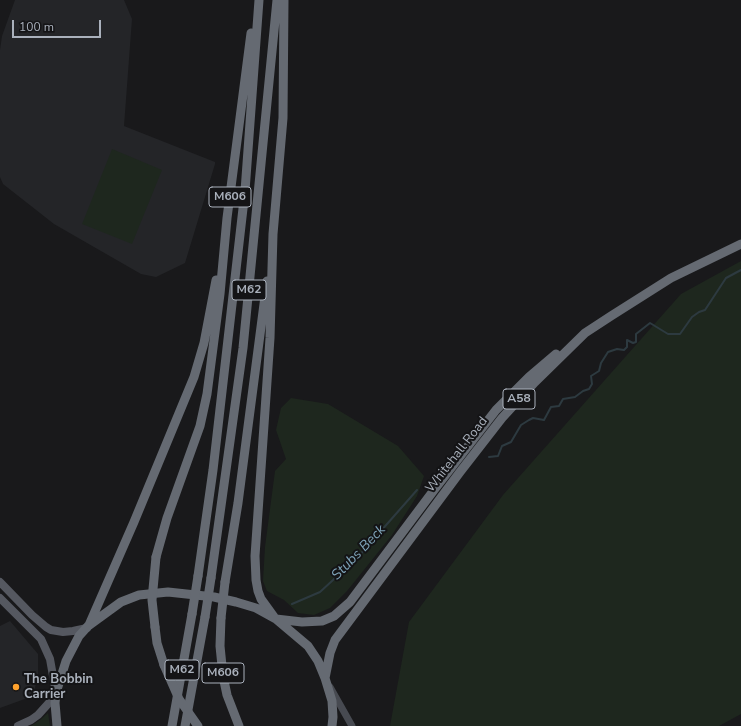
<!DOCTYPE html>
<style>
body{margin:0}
#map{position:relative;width:741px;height:726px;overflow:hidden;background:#19191b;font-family:"Nunito Sans",sans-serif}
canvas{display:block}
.scale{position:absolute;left:12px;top:20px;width:89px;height:18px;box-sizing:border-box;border:2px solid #aab1bc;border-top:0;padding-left:5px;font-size:12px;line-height:14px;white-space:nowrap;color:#aab1bc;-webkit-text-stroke:3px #141416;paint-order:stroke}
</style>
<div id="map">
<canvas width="741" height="726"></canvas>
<div class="scale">100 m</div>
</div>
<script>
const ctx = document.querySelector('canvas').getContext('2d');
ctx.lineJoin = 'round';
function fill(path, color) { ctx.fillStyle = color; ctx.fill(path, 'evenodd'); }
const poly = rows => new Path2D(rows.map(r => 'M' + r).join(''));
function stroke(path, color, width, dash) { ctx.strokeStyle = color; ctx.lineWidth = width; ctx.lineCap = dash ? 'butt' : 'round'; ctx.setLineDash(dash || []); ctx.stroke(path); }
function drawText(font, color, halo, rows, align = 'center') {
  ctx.font = font + ' "Nunito Sans",sans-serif'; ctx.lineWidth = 4; ctx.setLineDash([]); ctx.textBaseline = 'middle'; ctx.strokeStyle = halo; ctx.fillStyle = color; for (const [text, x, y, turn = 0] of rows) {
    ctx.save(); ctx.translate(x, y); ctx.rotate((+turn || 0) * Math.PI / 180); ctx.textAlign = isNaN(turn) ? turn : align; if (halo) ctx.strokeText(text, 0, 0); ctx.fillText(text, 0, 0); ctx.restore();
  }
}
fill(poly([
 [15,0,124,0,132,19,124,126,215,162,215,164,185,263,156,277,141,274,54,224,3,184,0,177,0,50,2,36],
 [10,621,38,654,38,675,33,696,0,708,0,626]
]), '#242528');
fill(poly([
 [112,149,162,170,132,244,82,224],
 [741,261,741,714,719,726,390,726,409,622,503,495,681,294],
 [291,398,328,404,398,446,424,476,417,496,392,535,347,591,330,608,314,615,298,613,284,600,267,591,263,581,265,547,275,471,286,459,276,430,281,408],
 [48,713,50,726,31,726,40,720]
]), '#1e271e');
stroke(poly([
 [489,457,498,456,502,446,511,442,521,425,529,420,533,418,544,420,551,407,559,406,563,399,575,397,583,391,589,389,592,384,591,376,599,371,601,363,608,352,617,349,624,350,627,347,627,340,633,343,636,342,636,334,650,323,668,334,680,334,692,317,699,312,705,310,726,278,741,270],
 [292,604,320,592,358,557,417,490]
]), '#2d3a40', 2);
stroke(poly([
 [330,687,352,726]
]), '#474a51', 7);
stroke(poly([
 [0,582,32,615,46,627,51,630,63,632,73,631,87,628],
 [0,598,41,639,50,659,56,693],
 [18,726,31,720,38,715,56,695]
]), '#555860', 8);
stroke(poly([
 [156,557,167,518,200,426,207,394,220,294,227,218,251,33],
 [198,576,213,470,245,191,259,0],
 [211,578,243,348,277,0],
 [225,582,238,503,267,281],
 [274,617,261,599,258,591,256,580,255,556,270,338,273,234,283,118,284,0],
 [221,618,220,646,223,676,227,695,239,726],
 [276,619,302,622,322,621,334,616,350,602,434,490,496,410,529,377,556,354],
 [89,625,134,522,194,377,204,343,216,280],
 [155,627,157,643,164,665],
 [325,678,330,653,335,640,460,472,502,418,535,382,585,333,611,316,671,278,741,244],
 [57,726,55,703,56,693,66,661,79,636,88,626,121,602,139,595,168,592,214,597,236,602,256,608,276,619,308,646,318,661,325,678,332,701,333,717,332,726],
 [172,726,192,614],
 [185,726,205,617]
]), '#656a72', 9);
stroke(poly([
 [192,614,198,576],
 [205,617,211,578],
 [221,618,225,582],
 [155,627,152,600,156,557],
 [164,665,179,699,198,726]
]), '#656a72', 9);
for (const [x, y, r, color] of [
 [16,687,4,"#ffa22d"]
]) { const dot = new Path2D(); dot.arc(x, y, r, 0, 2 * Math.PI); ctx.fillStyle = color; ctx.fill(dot); stroke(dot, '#141416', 1.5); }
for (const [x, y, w] of [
 [230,197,42],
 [249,290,34],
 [519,399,32],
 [182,670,34],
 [223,673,42]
]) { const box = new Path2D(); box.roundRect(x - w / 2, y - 10, w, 20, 3); ctx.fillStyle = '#141416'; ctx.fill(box); stroke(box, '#aab1bc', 1); }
drawText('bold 12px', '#aab1bc', null, [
 ["M606",230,197],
 ["M62",249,290],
 ["A58",519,399],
 ["M62",182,670],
 ["M606",223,673]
]);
drawText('13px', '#aab1bc', '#141416', [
 ["Whitehall Road",457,455,-52]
]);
drawText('bold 13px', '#aab1bc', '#141416', [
 ["The Bobbin",24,680],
 ["Carrier",24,695]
], 'left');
drawText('italic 14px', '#7fa4b9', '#141416', [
 ["Stubs Beck",359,553,-46]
]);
</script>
